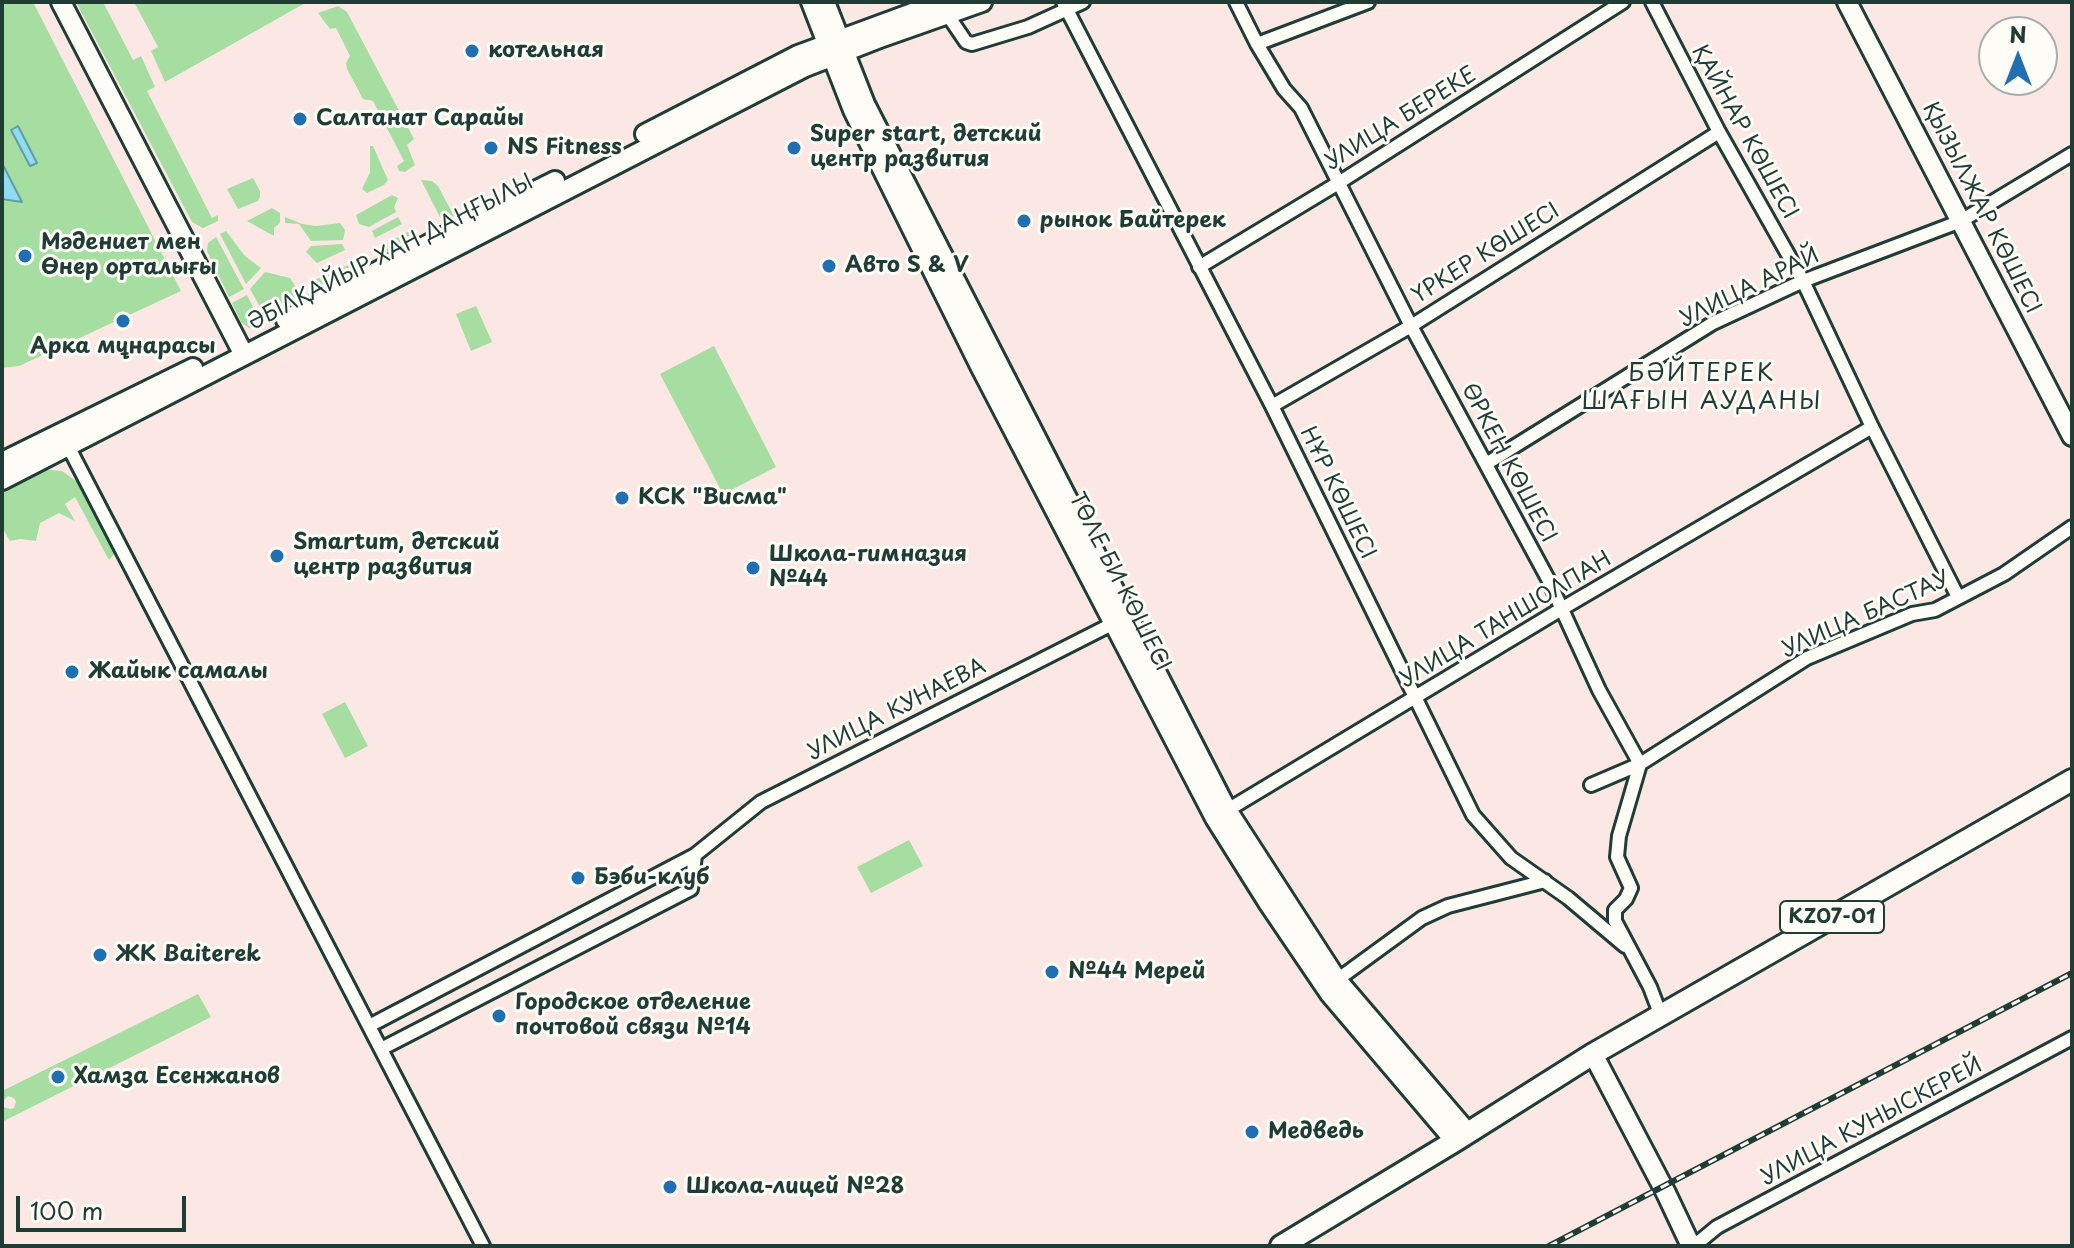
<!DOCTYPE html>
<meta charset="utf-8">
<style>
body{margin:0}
#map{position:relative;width:2074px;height:1248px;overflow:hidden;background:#fbe8e4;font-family:"Playpen Sans",sans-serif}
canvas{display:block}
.frame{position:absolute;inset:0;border:4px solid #1f3d34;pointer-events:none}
.north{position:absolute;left:1978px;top:16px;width:80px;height:80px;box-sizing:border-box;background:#fdfcf7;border:2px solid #a4b0a9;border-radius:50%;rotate:0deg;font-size:22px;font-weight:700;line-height:32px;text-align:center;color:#1f3d34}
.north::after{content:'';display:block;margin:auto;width:28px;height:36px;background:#1f6fb2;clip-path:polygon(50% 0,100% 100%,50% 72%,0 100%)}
.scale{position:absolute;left:16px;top:1196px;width:170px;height:36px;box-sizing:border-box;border:4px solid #1f3d34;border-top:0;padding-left:10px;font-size:24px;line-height:28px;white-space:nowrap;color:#1f3d34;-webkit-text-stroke:6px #fdfcf7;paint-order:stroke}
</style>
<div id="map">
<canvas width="2074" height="1248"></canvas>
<div class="frame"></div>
<div class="north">N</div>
<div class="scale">100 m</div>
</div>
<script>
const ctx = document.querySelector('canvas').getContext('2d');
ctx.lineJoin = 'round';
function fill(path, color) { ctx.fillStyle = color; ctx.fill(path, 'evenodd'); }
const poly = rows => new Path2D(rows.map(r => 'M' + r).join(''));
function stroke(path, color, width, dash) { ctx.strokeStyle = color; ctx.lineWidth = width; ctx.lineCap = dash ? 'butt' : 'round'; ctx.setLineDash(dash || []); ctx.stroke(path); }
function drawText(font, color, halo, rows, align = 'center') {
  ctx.font = font + ' "Playpen Sans",sans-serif'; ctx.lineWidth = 6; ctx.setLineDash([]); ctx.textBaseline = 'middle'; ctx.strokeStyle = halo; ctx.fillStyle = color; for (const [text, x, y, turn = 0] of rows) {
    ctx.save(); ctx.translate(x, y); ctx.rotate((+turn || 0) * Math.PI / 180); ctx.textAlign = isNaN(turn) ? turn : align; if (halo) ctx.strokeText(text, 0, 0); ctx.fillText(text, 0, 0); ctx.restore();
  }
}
fill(poly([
 [2,2,33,2,181,291,19,366,2,368],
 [76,2,103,2,133,60,141,56,155,87,147,91,212,218,218,215,218,221,203,228,192,222],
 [134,2,307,2,165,82,151,51,158,47],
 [338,6,347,12,414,139,407,145,415,165,405,172,399,171,397,166,404,161,373,101,363,99,347,69,346,63,350,56,336,28,330,29,318,13],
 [370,146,373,146,388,180,384,185,367,193,362,189,370,172],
 [253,178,260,191,260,197,258,201,238,209,227,189],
 [421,180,432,181,438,186,454,216,443,223],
 [392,195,398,198,394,207,396,212,369,227,359,224,356,215],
 [272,208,280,213,280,223,274,228,274,236,247,221],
 [285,217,302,224,316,226,340,223,345,230,343,240,311,241,299,224,285,223],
 [398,217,402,224,375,238,372,231],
 [226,231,245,256,261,268,246,284,220,234],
 [408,232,411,233,410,240,379,256,376,249],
 [216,237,244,289,229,297,207,251,208,243],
 [342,244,345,250,317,263,306,252,311,246],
 [354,262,358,263,356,267,309,293,314,280,335,272],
 [265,272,290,278,301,295,264,314,250,289],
 [247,295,260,321,304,302,249,328,241,322,232,303],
 [476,306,492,342,471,351,456,314],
 [714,346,776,467,723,494,660,374],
 [40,469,62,471,79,483,116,552,109,560,75,497,65,504,75,521,59,513,40,523,36,541,20,539,10,541,2,527,2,488],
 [345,702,368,746,345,758,322,714],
 [909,840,923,866,871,893,857,867],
 [198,994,211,1017,2,1122,2,1102,3,1107,10,1109,14,1108,16,1102,14,1098,8,1096,2,1102,2,1091]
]), '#a6dda0');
const water = poly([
 [18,126,37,163,30,166,11,130,18,126],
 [2,163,22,202,2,199,2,163]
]);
fill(water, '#90dcf1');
stroke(water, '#639ca5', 2);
const street = poly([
 [1063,2,1272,406,1473,815,1511,858,1568,898,1625,946],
 [1236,2,1257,44,1284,89,1301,108,1411,326,1548,579,1599,690,1640,764,1619,836,1617,857,1631,888,1626,899,1615,910,1615,921,1650,987,1661,1016],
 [1652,2,1719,132,1803,281,1872,427,1958,597],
 [947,14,966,42,972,44,1028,27,1083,2],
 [1257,44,1368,2],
 [1199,267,1340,182,1623,2],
 [1272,406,1411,326,1719,132],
 [68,446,483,1246],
 [1486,464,1713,323,1803,281,1961,221,2072,154],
 [1591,785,1640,764,1807,658,1912,614,1935,610,2004,574,2072,527],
 [1221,814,1563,608,1872,427],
 [1337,980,1422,918,1448,906,1545,881],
 [369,1026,695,855,761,802,1118,621],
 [381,1049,691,889,695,855],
 [1694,1246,1717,1227,2072,1038]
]);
const secondary = poly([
 [61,2,244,355],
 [811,2,853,110,980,366,1215,818,1269,904,1330,994,1455,1141],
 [825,2,865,104,1227,810,1337,980,1468,1133],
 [1847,2,2072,436],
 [645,134,798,55,942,2],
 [286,320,429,244,555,181],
 [2,462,193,368],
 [2,480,805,67,877,39,982,2],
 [1593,1054,1666,1193,1691,1246]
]);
const primary = poly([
 [1281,1246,1455,1141,1593,1054,2072,780]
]);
stroke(street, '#1f3d34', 18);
stroke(secondary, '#1f3d34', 24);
stroke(primary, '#1f3d34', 26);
stroke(street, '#fdfcf7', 12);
stroke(secondary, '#fdfcf7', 18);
stroke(primary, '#fdfcf7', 20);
const rail = poly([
 [1549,1246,2072,973]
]);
stroke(rail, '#1f3d34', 6);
stroke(rail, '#fdfcf7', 3, [9]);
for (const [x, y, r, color] of [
 [472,51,8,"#1f6fb2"],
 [300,119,8,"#1f6fb2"],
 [491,148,8,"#1f6fb2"],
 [794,148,8,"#1f6fb2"],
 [1024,221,8,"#1f6fb2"],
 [25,256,8,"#1f6fb2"],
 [829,266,8,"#1f6fb2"],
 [123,321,8,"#1f6fb2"],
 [622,498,8,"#1f6fb2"],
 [277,556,8,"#1f6fb2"],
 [753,568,8,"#1f6fb2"],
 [72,672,8,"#1f6fb2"],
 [578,878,8,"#1f6fb2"],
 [100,955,8,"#1f6fb2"],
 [1052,972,8,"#1f6fb2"],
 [499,1016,8,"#1f6fb2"],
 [58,1077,8,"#1f6fb2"],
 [1252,1132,8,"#1f6fb2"],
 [670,1187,8,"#1f6fb2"]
]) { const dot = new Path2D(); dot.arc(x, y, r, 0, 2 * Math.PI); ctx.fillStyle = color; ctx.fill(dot); stroke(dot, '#fdfcf7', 3); }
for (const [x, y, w] of [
 [1832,917,104]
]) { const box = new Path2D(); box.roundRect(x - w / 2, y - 16, w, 32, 6); ctx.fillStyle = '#fdfcf7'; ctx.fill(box); stroke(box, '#1f3d34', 2); }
drawText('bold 20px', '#1f3d34', null, [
 ["KZ07-01",1832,917]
]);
drawText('bold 22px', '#1f3d34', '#fdfcf7', [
 ["котельная",488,51],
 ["Салтанат Сарайы",316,119],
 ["Super start, детский",810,135],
 ["центр развития",810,160],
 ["NS Fitness",507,148],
 ["рынок Байтерек",1040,221],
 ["Мәдениет мен",41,243],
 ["Өнер орталығы",41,268],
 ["Авто S & V",845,266],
 ["Арка мұнарасы",123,347,"center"],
 ["КСК \"Висма\"",638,498],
 ["Smartum, детский",293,543],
 ["центр развития",293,568],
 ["Школа-гимназия",769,555],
 ["№44",769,580],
 ["Жайык самалы",88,672],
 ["Бэби-клуб",594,878],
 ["ЖК Baiterek",116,955],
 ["№44 Мерей",1068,972],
 ["Городское отделение",515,1003],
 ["почтовой связи №14",515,1028],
 ["Хамза Есенжанов",74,1077],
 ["Медведь",1268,1132],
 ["Школа-лицей №28",686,1187]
], 'left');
drawText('22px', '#1f3d34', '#fdfcf7', [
 ["УЛИЦА БЕРЕКЕ",1401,119,-32],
 ["ҚАЙНАР КӨШЕСІ",1744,132,61],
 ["ҚЫЗЫЛЖАР КӨШЕСІ",1981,208,63],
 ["ӘБІЛҚАЙЫР ХАН ДАҢҒЫЛЫ",391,253,-27],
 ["ҮРКЕР КӨШЕСІ",1486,254,-32],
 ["УЛИЦА АРАЙ",1750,288,-26],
 ["ӨРКЕН КӨШЕСІ",1508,463,62],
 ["НҰР КӨШЕСІ",1337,493,64],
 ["ТӨЛЕ БИ КӨШЕСІ",1119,582,63],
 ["УЛИЦА БАСТАУ",1866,615,-24],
 ["УЛИЦА ТАНШОЛПАН",1506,620,-31],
 ["УЛИЦА КУНАЕВА",897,710,-27],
 ["УЛИЦА КУНЫСКЕРЕЙ",1872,1122,-28]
]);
ctx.letterSpacing = '2px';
drawText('24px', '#1f3d34', '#fdfcf7', [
 ["БӘЙТЕРЕК",1702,374],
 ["ШАҒЫН АУДАНЫ",1702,402]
]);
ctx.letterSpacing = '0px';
</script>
